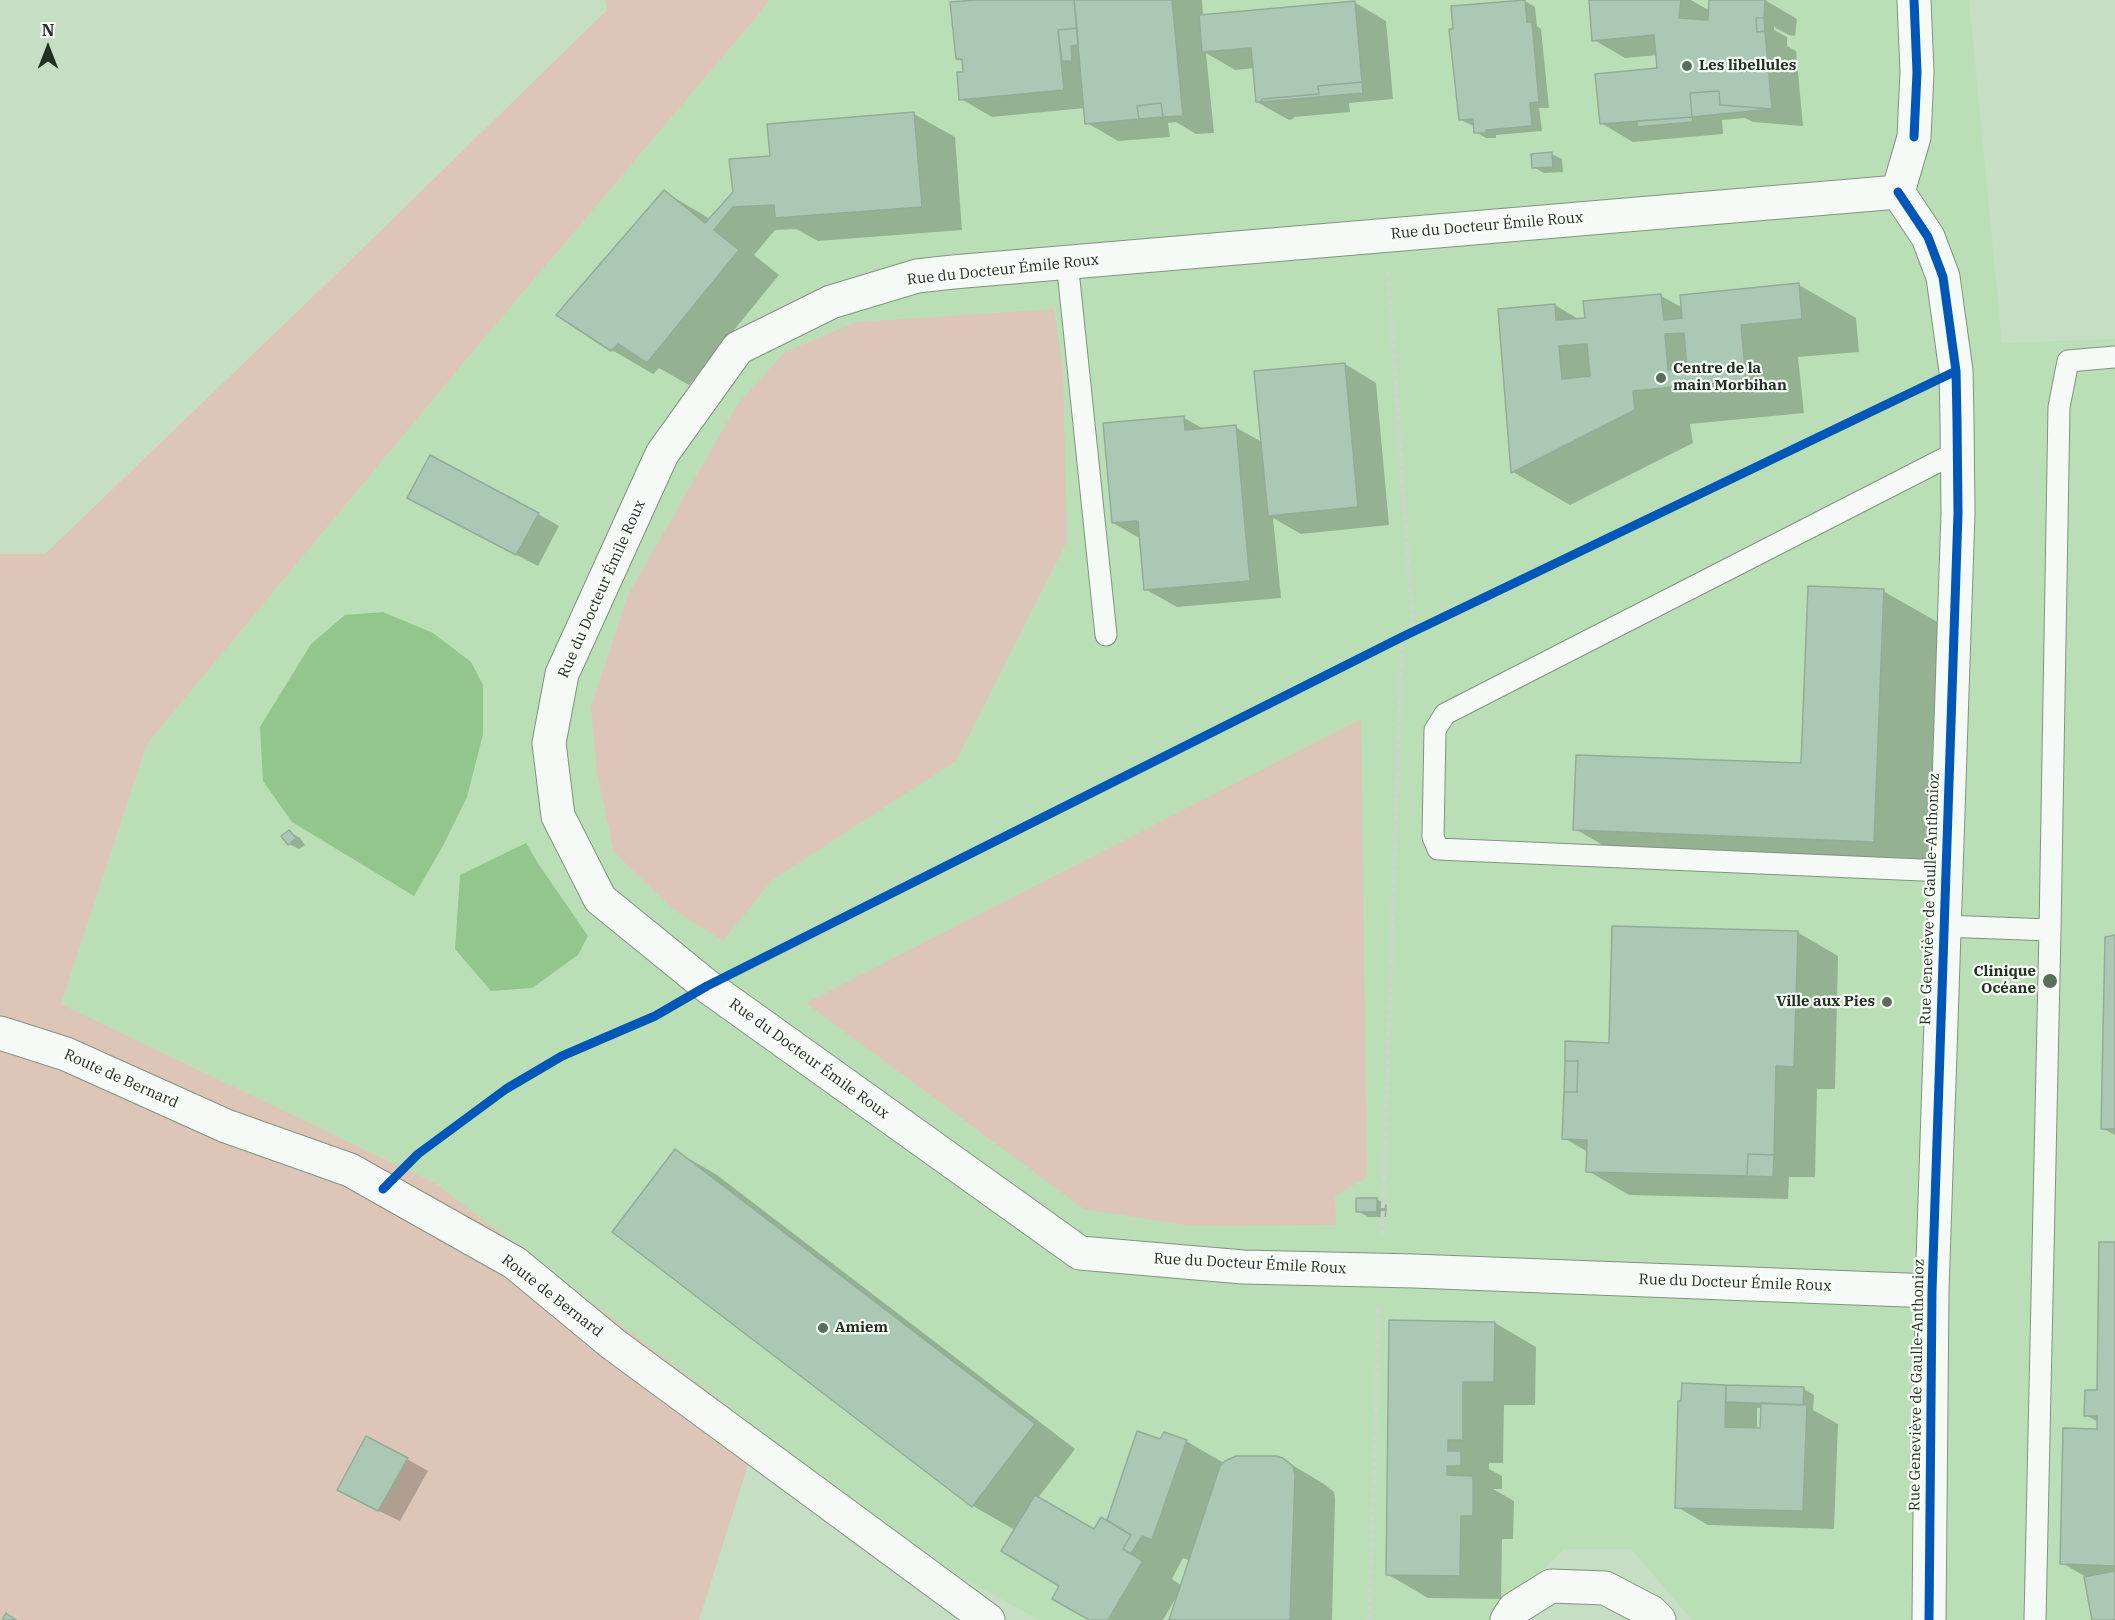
<!DOCTYPE html>
<meta charset="utf-8">
<style>
body{margin:0}
#map{position:relative;width:2115px;height:1620px;overflow:hidden;background:#c6dec4;font-family:"IBM Plex Serif",serif}
canvas{display:block}
.north{position:absolute;left:18px;top:18px;width:60px;height:60px;-webkit-text-stroke:4px #f9fef9;paint-order:stroke;rotate:0deg;font-size:16px;font-weight:700;line-height:24px;text-align:center;color:#21311f}
.north::after{content:'';display:block;margin:auto;width:21px;height:27px;background:#21311f;clip-path:polygon(50% 0,100% 100%,50% 72%,0 100%)}
</style>
<div id="map">
<canvas width="2115" height="1620"></canvas>
<div class="north">N</div>
</div>
<script>
const ctx = document.querySelector('canvas').getContext('2d');
ctx.lineJoin = 'round';
function fill(path, color) { ctx.fillStyle = color; ctx.fill(path, 'evenodd'); }
const poly = rows => new Path2D(rows.map(r => 'M' + r).join(''));
function stroke(path, color, width, dash) { ctx.strokeStyle = color; ctx.lineWidth = width; ctx.lineCap = dash ? 'butt' : 'round'; ctx.setLineDash(dash || []); ctx.stroke(path); }
function drawText(font, color, halo, rows, align = 'center') {
  ctx.font = font + ' "IBM Plex Serif",serif'; ctx.lineWidth = 4.5; ctx.setLineDash([]); ctx.textBaseline = 'middle'; ctx.strokeStyle = halo; ctx.fillStyle = color; for (const [text, x, y, turn = 0] of rows) {
    ctx.save(); ctx.translate(x, y); ctx.rotate((+turn || 0) * Math.PI / 180); ctx.textAlign = isNaN(turn) ? turn : align; if (halo) ctx.strokeText(text, 0, 0); ctx.fillText(text, 0, 0); ctx.restore();
  }
}
fill(poly([
 [769,0,1969,0,2002,343,2115,339,2115,1620,1692,1620,1631,1549,1564,1549,1493,1620,1040,1620,934,1563,435,1183,61,1004,147,744,481,342,759,14]
]), '#badfb6');
fill(poly([
 [605,0,769,0,759,14,481,342,147,744,61,1004,435,1183,759,1430,699,1620,0,1620,0,554,45,554,325,285,607,10],
 [1054,309,1063,371,1067,541,956,761,772,880,723,941,674,910,614,852,597,773,591,707,628,595,737,405,785,352,856,322],
 [1361,719,1367,1177,1335,1196,1336,1225,1190,1226,1084,1209,806,1003]
]), '#ddc6b8');
fill(poly([
 [383,612,433,633,471,662,483,685,483,734,467,797,444,844,414,896,292,822,263,781,260,727,311,644,345,615],
 [526,843,539,865,588,936,578,955,532,988,491,991,455,949,460,875]
]), '#92c68d');
fill(poly([
 [990,0,1202,0,1203,16,1354,2,1386,21,1393,99,1349,103,1350,112,1294,117,1293,119,1289,120,1257,102,1254,68,1235,70,1206,53,1214,133,1196,134,1176,122,1168,123,1170,137,1118,141,1087,123,1085,108,992,117,961,99,965,73,964,62,957,59],
 [1590,0,1691,0,1710,11,1711,0,1765,0,1797,19,1795,36,1789,35,1774,27,1774,30,1787,37,1787,46,1796,51,1803,126,1753,122,1745,118,1722,120,1723,134,1633,142,1601,123,1659,70,1658,55,1625,58,1594,40],
 [1770,107,1769,110,1746,109],
 [1525,1,1535,7,1537,26,1541,29,1549,108,1539,108,1542,131,1496,135,1496,138,1486,138,1476,132,1475,125,1471,125,1461,120],
 [914,114,955,137,962,230,818,241,796,229,775,230,754,255,779,275,689,385,659,368,653,374,612,350,559,315,665,192,710,219,771,157],
 [1552,154,1562,159,1563,172,1544,173,1533,167],
 [1799,285,1856,318,1859,352,1798,357,1804,413,1690,424,1693,443,1570,505,1513,472,1555,305,1580,320,1661,296,1683,308],
 [1345,364,1376,383,1389,525,1301,534,1273,518,1281,598,1177,607,1145,589,1141,539,1113,523,1184,418,1204,429,1235,427,1262,442],
 [430,510,538,514,559,526,538,566],
 [1883,591,1941,624,1931,874,1632,862,1575,829,1802,765],
 [290,832,300,838,305,845,299,849,289,844],
 [1797,932,1838,956,1835,1089,1817,1089,1815,1177,1789,1177,1788,1199,1629,1195,1588,1171,1588,1152,1564,1138,1610,1044],
 [2115,936,2115,1135,2102,1128],
 [676,1151,717,1175,1075,1449,1038,1498,1094,1531,1108,1522,1138,1433,1161,1441,1186,1441,1224,1463,1282,1459,1324,1484,1334,1492,1335,1499,1332,1620,1171,1620,1177,1596,1163,1620,1092,1620,1015,1530,973,1506],
 [1183,1558,1191,1561,1182,1586,1172,1579],
 [1377,1199,1387,1205,1386,1217,1368,1217,1358,1211],
 [2115,1244,2115,1620,2093,1620,2086,1577,2062,1563,2098,1431,2098,1422,2086,1415,2099,1392],
 [1391,1322,1495,1323,1536,1347,1535,1405,1504,1405,1503,1463,1489,1463,1489,1469,1502,1476,1502,1489,1493,1489,1514,1501,1513,1539,1502,1539,1501,1599,1428,1598,1387,1574],
 [1683,1385,1804,1389,1814,1395,1813,1410,1838,1424,1834,1529,1708,1525,1677,1507],
 [1757,1408,1762,1408,1761,1429,1757,1429],
 [407,1459,428,1471,400,1521,360,1502]
]), '#0003');
const building = poly([
 [974,0,1074,0,1077,28,1058,30,1064,90,959,100,957,72,963,72,962,59,956,59,950,2,974,0],
 [1074,0,1172,0,1183,116,1163,117,1161,103,1137,106,1139,119,1085,124,1074,0],
 [1525,0,1527,22,1532,22,1539,102,1530,103,1532,126,1486,130,1486,133,1474,133,1473,119,1459,120,1449,29,1453,29,1451,6,1525,0],
 [1589,0,1681,0,1679,18,1708,20,1709,0,1765,0,1764,18,1756,18,1757,32,1765,31,1772,109,1720,105,1719,91,1690,93,1692,117,1600,124,1595,74,1657,68,1654,35,1592,41,1589,0],
 [1355,1,1362,82,1318,86,1319,94,1262,99,1261,102,1256,102,1251,48,1202,52,1199,15,1355,1],
 [1756,18,1764,18,1765,31,1757,32,1756,18],
 [1077,28,1078,45,1071,46,1072,61,1062,61,1058,30,1077,28],
 [1362,82,1363,93,1261,102,1262,99,1319,94,1318,86,1362,82],
 [1719,91,1720,105,1772,109,1692,117,1690,93,1719,91],
 [1161,103,1163,117,1139,119,1137,106,1161,103],
 [914,112,922,207,775,218,774,205,733,207,714,230,739,250,647,363,618,344,611,351,556,315,664,190,705,223,733,192,729,159,770,156,767,124,914,112],
 [1692,117,1693,122,1637,127,1637,121,1692,117],
 [1552,152,1553,167,1532,168,1531,154,1552,152],
 [1799,283,1802,319,1741,325,1746,380,1633,391,1635,410,1511,473,1498,309,1555,304,1556,320,1585,318,1583,301,1661,294,1664,320,1682,318,1680,295,1799,283],
 [1684,333,1687,369,1668,370,1665,334,1684,333],
 [1587,344,1590,376,1562,379,1559,346,1587,344],
 [1345,363,1358,507,1268,516,1254,371,1345,363],
 [1184,416,1185,430,1236,425,1250,581,1144,590,1138,521,1112,523,1103,423,1184,416],
 [430,455,539,513,516,555,407,498,430,455],
 [1808,586,1884,589,1874,842,1573,830,1576,755,1801,763,1808,586],
 [289,830,296,838,288,845,281,836,289,830],
 [1612,926,1798,931,1794,1067,1776,1066,1774,1155,1748,1154,1747,1176,1586,1172,1587,1140,1562,1139,1564,1092,1577,1092,1578,1061,1565,1061,1565,1041,1609,1043,1612,926],
 [2115,935,2115,1129,2101,1129,2105,937,2115,935],
 [1565,1061,1578,1061,1577,1092,1564,1092,1565,1061],
 [675,1149,1035,1424,972,1507,612,1232,675,1149],
 [1748,1154,1774,1155,1773,1177,1747,1176,1748,1154],
 [1356,1198,1377,1198,1377,1212,1356,1212,1356,1198],
 [2099,1242,2115,1242,2115,1566,2060,1564,2063,1428,2097,1429,2097,1416,2084,1416,2085,1390,2097,1390,2099,1242],
 [1389,1320,1495,1322,1494,1382,1463,1382,1463,1440,1448,1440,1448,1451,1461,1451,1461,1466,1447,1466,1447,1475,1473,1476,1473,1516,1461,1516,1460,1576,1386,1575,1389,1320],
 [1682,1383,1726,1385,1725,1427,1760,1428,1761,1403,1807,1405,1803,1511,1675,1508,1678,1401,1681,1401,1682,1383],
 [1726,1385,1804,1387,1803,1405,1726,1402,1726,1385],
 [1137,1431,1160,1439,1164,1432,1187,1440,1152,1540,1142,1536,1131,1554,1123,1549,1131,1535,1107,1520,1137,1431],
 [366,1436,408,1458,378,1511,337,1490,366,1436],
 [1236,1456,1276,1456,1283,1458,1293,1466,1295,1475,1290,1620,1169,1620,1220,1466,1225,1461,1236,1456],
 [1035,1495,1094,1529,1101,1517,1131,1535,1123,1549,1143,1561,1108,1620,1089,1620,1052,1599,1059,1586,1001,1551,1035,1495],
 [2115,1571,2115,1620,2092,1620,2084,1577,2115,1571],
 [6,1613,16,1620,2,1620,6,1613]
]);
fill(building, '#aac8b3');
stroke(building, '#95ab9a', 1.5);
const lane = poly([
 [1067,261,1106,635],
 [1945,871,1438,849,1433,837,1435,730,1445,714,1957,452],
 [1943,926,2050,930,2059,407,2068,361,2115,357],
 [2035,1620,2050,930]
]);
const street = poly([
 [1898,192,953,272,917,276,831,302,738,348,662,454,562,674,549,743,558,816,600,899,707,986,1080,1253,1243,1267,1414,1271,1932,1291],
 [1898,192,1928,237,1943,277,1956,371,1957,420,1958,513,1932,1291,1929,1620],
 [1898,192,1914,137,1917,72,1914,0],
 [0,1033,66,1054,226,1126,350,1170,515,1263,613,1344,988,1620],
 [1507,1620,1514,1609,1551,1586,1605,1588,1651,1612,1659,1620]
]);
stroke(lane, '#819380', 23);
stroke(street, '#819380', 35);
stroke(poly([
 [1388,272,1413,632],
 [1382,1235,1402,637],
 [1369,1620,1379,1306]
]), '#cdd4cc', 4, [6, 3]);
stroke(lane, '#f6faf6', 21);
stroke(street, '#f6faf6', 33);
stroke(poly([
 [1914,137,1917,72,1914,0],
 [1898,192,1928,237,1943,277,1956,371,1957,420,1958,513,1932,1291,1929,1620],
 [383,1189,418,1154,506,1089,562,1056,655,1016,707,986,1402,637,1956,371]
]), '#0057b8', 9);
for (const [x, y, r, color] of [
 [1687,66,6,"#5b6e59"],
 [1661,378,6,"#5b6e59"],
 [2050,981,8,"#5b6e59"],
 [1887,1002,6,"#5b6e59"],
 [823,1328,6,"#5b6e59"]
]) { const dot = new Path2D(); dot.arc(x, y, r, 0, 2 * Math.PI); ctx.fillStyle = color; ctx.fill(dot); stroke(dot, '#f9fef9', 2); }
drawText('bold 15px', '#21311f', '#f9fef9', [
 ["Les libellules",1699,66],
 ["Centre de la",1673,369],
 ["main Morbihan",1673,386],
 ["Clinique",2036,972,"right"],
 ["Océane",2036,989,"right"],
 ["Ville aux Pies",1875,1002,"right"],
 ["Amiem",835,1328]
], 'left');
drawText('15px', '#21311f', '#f9fef9', [
 ["Rue du Docteur Émile Roux",1487,226,-5],
 ["Rue du Docteur Émile Roux",1003,270,-6],
 ["Rue du Docteur Émile Roux",602,589,-66],
 ["Rue Geneviève de Gaulle-Anthonioz",1930,899,-88],
 ["Rue du Docteur Émile Roux",809,1059,36],
 ["Route de Bernard",121,1079,24],
 ["Rue du Docteur Émile Roux",1250,1264,3],
 ["Rue du Docteur Émile Roux",1735,1283,2],
 ["Route de Bernard",552,1296,38],
 ["Rue Geneviève de Gaulle-Anthonioz",1917,1385,-89]
]);
</script>
